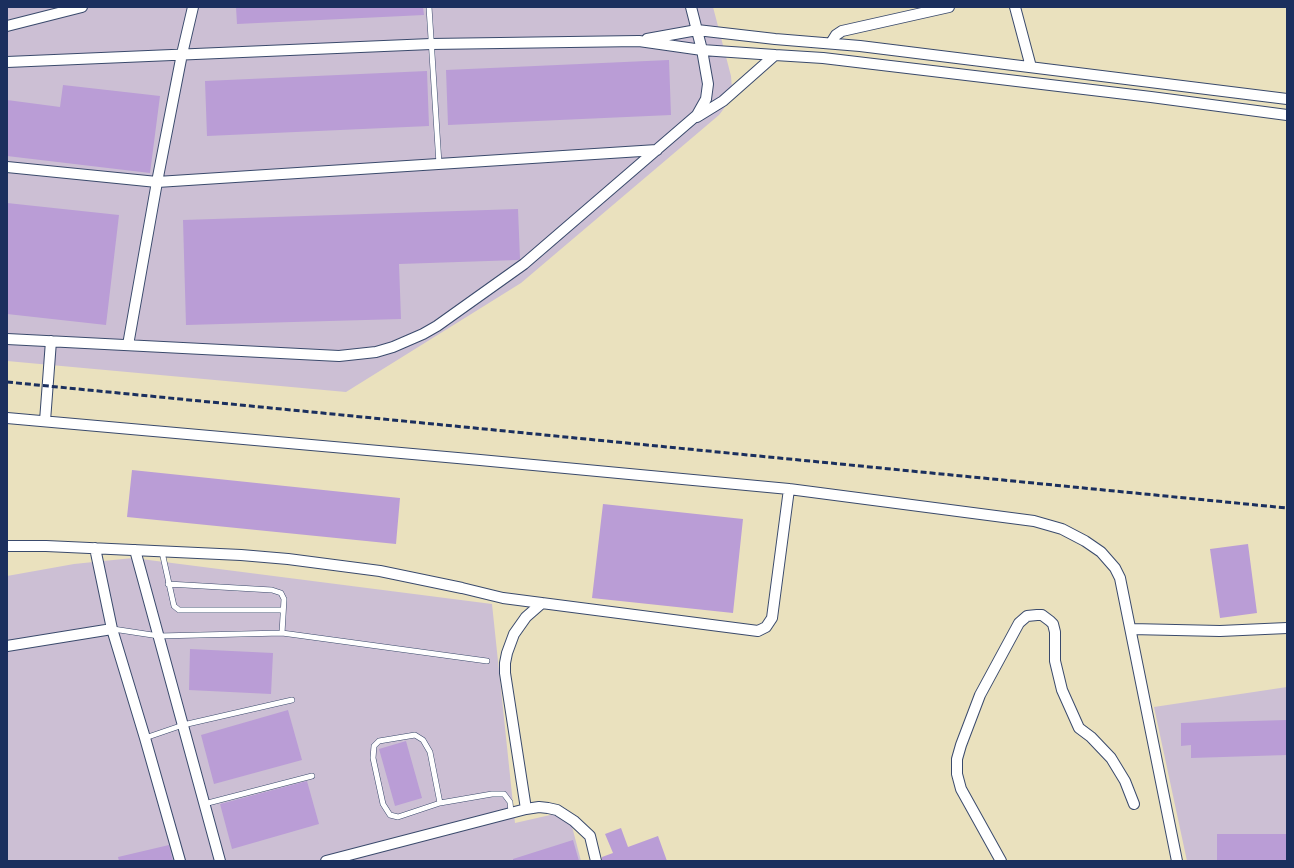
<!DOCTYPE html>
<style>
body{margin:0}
#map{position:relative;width:1294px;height:868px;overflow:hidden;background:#eae1be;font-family:Cardo,serif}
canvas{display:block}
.frame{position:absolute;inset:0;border:8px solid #1b2f5e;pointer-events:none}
</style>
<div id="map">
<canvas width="1294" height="868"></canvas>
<div class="frame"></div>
</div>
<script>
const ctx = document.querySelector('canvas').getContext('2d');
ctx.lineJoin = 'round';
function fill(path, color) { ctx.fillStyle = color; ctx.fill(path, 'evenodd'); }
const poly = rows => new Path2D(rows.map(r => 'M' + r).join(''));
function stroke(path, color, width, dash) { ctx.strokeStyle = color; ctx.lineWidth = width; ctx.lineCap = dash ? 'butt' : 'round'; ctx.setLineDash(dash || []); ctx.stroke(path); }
fill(poly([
 [7,7,713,7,731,76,732,89,728,103,719,115,521,283,346,392,7,361],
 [133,558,492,604,515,823,568,811,581,861,7,861,7,576,74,564],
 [1287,687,1287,861,1187,861,1154,707]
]), '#ccbfd4');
fill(poly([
 [236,7,423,7,424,15,237,24],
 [669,60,671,115,448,125,446,70],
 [427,71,429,126,207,136,205,81],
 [63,85,160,96,150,173,7,156,7,100,60,107],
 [7,203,119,215,106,325,7,314],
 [518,209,520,259,518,260,399,264,401,319,186,325,183,220],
 [132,470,400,498,396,544,127,517],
 [603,504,743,519,733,613,592,598],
 [1248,544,1257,613,1220,618,1210,549],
 [190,649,273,653,271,694,189,690],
 [288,710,302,760,214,784,201,735],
 [1287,720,1287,755,1191,758,1191,745,1181,746,1181,723],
 [406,741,422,798,395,806,379,749],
 [307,781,319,824,232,849,220,804],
 [621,828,628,847,658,836,667,861,602,861,602,857,613,853,605,834],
 [1217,834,1287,834,1287,861,1217,861],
 [573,840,579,861,513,861,513,859],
 [169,845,173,861,119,861,118,857]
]), '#ba9dd6');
const lane = poly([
 [429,7,439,164],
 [162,552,174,606,179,610,283,610],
 [168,584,272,590,281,593,284,599,282,633],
 [113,629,159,636,282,633,487,661],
 [145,738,183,725,292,700],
 [440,803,430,752,423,740,415,735,379,741,374,746,373,758,383,804,390,815,398,817,440,803,492,794,504,794,510,802,511,812],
 [204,804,312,776]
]);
const street = poly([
 [1015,7,1031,67],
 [7,26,82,7],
 [647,39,697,30,775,39,860,46,1287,99],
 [831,43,836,35,842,31,949,7],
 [7,62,431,44,639,41,702,50,775,55],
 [697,117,723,101,775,55,823,58,1151,97,1287,115],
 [7,167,157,182,657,150],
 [7,339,339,356,376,352,393,347,423,334,437,326,524,264,697,115,706,99,708,84,702,50,691,7],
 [128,345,157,182,182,54,193,7],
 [7,418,480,460,789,489,1034,521,1062,529,1085,541,1101,552,1115,568,1120,578,1177,861],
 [45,421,51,341],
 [7,546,46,546,241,555,288,559,380,571,462,588,503,598,758,631,766,627,772,618,789,489],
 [95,548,112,629,145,738,180,861],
 [135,550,220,861],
 [1131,629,1220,631,1287,628],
 [7,646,112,629],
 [526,809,505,673,505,663,507,653,514,634,526,617,542,603],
 [326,861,526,809,539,807,548,808,557,810,574,821,590,836,596,861],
 [1001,861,961,789,957,774,957,759,961,745,980,695,1019,623,1027,616,1037,615,1042,615,1050,621,1053,624,1055,632,1055,661,1062,690,1079,728,1091,737,1111,758,1125,781,1134,804]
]);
stroke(lane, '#3a4a6c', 6);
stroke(street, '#3a4a6c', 12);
stroke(lane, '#fff', 5);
stroke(street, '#fff', 10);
stroke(poly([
 [7,382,1287,508]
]), '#1b2f5e', 3, [6, 3]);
</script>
